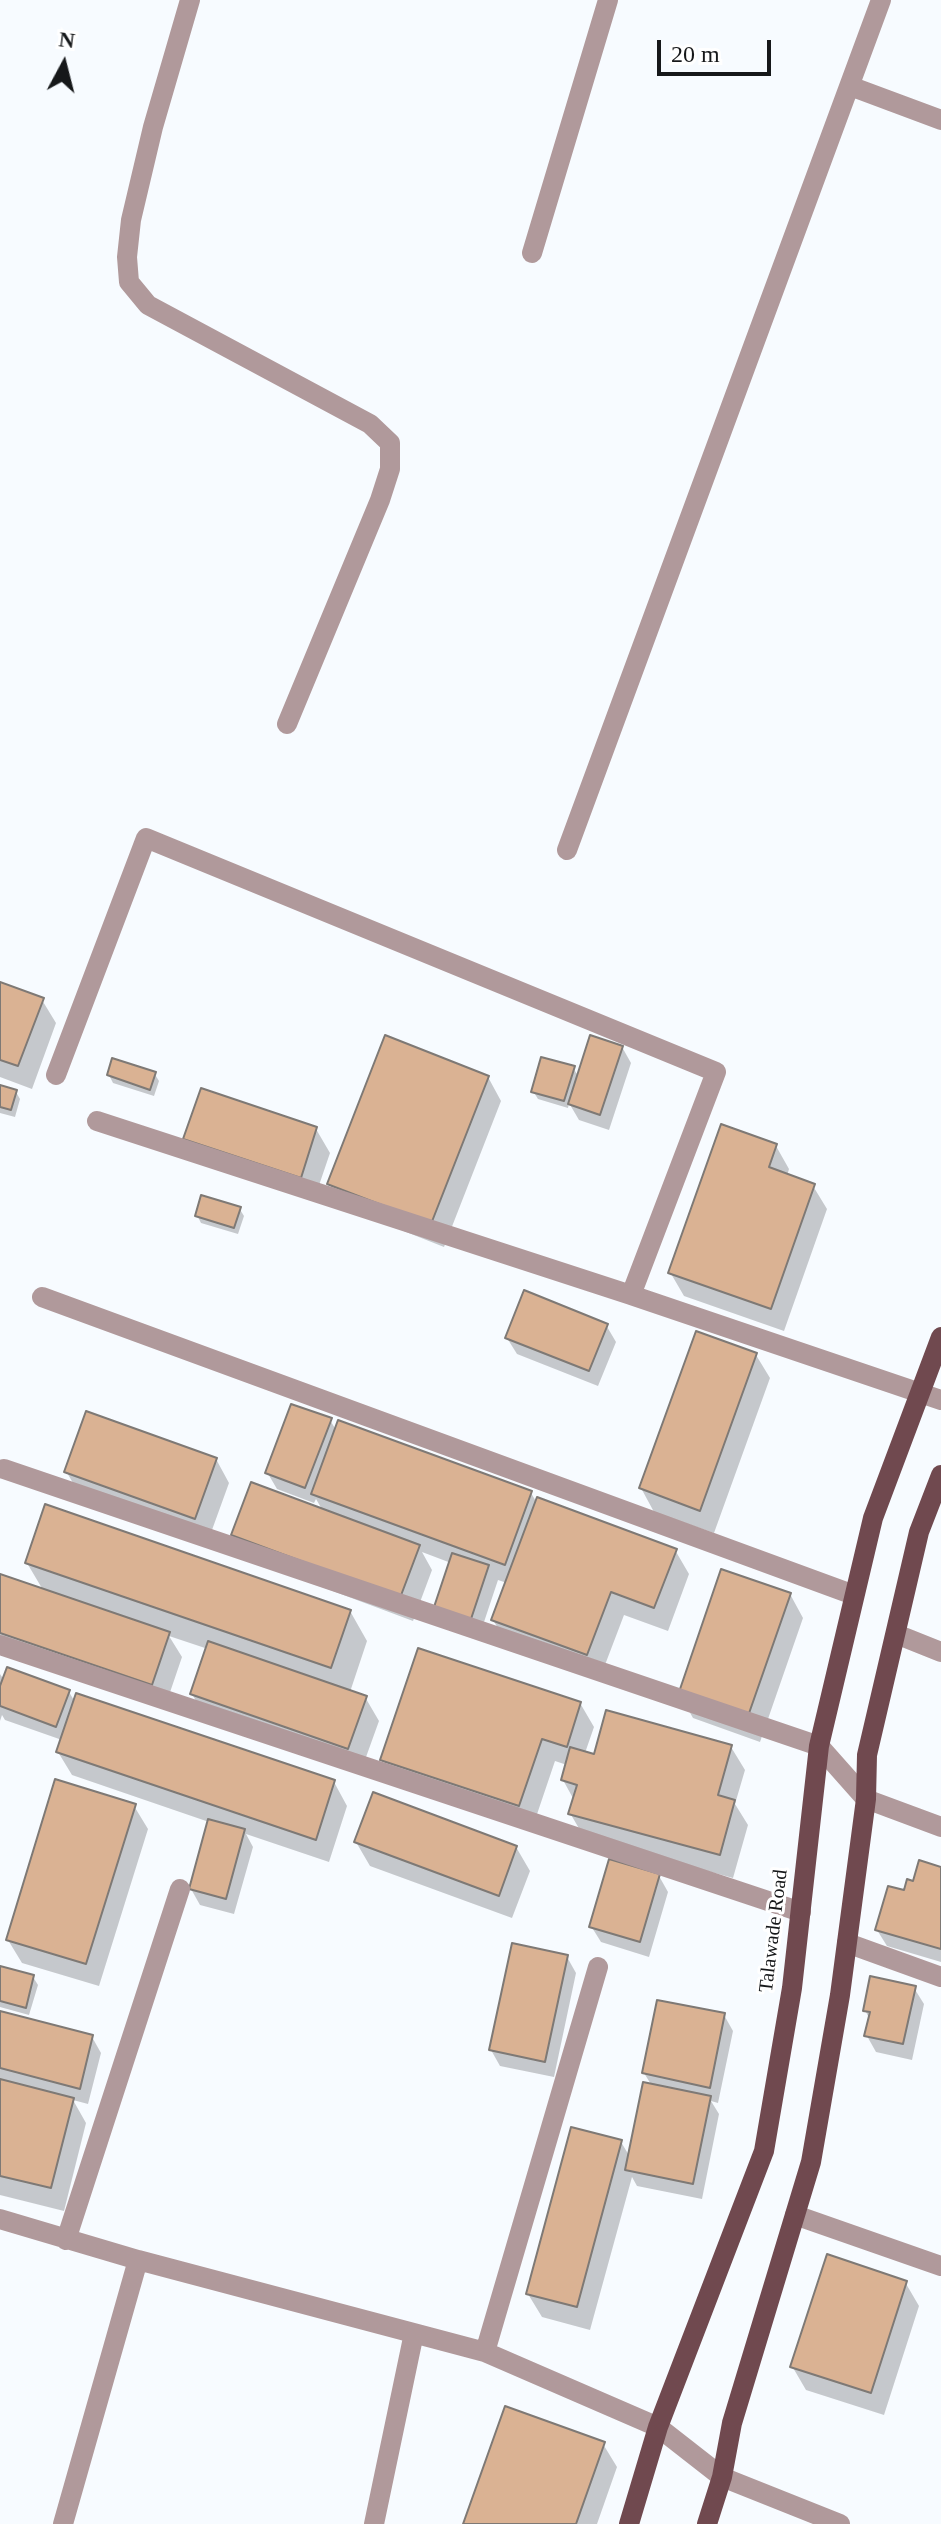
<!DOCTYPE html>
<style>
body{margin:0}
#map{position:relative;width:941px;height:2524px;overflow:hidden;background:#f7fbff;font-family:Georgia,serif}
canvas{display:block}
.north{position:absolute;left:24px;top:24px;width:80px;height:80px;-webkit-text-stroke:6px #fff;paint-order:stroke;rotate:7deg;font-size:22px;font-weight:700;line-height:32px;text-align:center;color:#16181a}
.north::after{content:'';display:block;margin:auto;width:28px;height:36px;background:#16181a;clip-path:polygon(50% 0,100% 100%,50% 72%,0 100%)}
.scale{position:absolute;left:657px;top:40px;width:114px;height:36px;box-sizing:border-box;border:4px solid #16181a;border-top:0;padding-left:10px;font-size:24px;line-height:28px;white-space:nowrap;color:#16181a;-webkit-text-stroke:6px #fff;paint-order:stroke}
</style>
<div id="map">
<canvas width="941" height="2524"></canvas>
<div class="north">N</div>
<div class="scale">20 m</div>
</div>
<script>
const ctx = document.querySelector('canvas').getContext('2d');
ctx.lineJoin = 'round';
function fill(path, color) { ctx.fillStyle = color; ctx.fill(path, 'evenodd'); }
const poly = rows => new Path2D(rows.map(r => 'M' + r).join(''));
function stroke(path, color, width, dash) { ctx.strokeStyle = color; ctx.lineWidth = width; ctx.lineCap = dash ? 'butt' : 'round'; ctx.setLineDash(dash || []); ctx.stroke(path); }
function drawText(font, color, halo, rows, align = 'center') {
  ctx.font = font + ' Georgia,serif'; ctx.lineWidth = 6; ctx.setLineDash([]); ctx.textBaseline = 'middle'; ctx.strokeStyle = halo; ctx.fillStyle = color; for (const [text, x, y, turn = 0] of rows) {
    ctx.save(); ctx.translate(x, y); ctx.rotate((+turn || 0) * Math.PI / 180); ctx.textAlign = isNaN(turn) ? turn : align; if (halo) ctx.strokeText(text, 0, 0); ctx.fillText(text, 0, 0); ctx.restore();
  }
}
fill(poly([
 [0,984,42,1000,56,1023,32,1089,0,1077],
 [622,1047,631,1063,609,1130,579,1120,569,1103,568,1108,538,1099,533,1091,573,1068,579,1077],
 [154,1073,159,1081,154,1096,113,1083,109,1075],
 [488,1077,501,1101,444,1247,343,1207,329,1184],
 [0,1087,16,1092,20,1099,15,1117,0,1113],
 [316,1129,330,1153,314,1200,199,1162],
 [776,1146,789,1169,787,1176,813,1186,827,1209,784,1331,684,1296,670,1272],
 [239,1208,244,1216,238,1234,201,1223,197,1215],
 [606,1325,616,1342,598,1386,517,1354,507,1338],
 [756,1355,770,1378,714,1533,654,1512,641,1488],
 [330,1420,336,1430,531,1493,537,1503,675,1550,689,1574,668,1631,624,1615,600,1678,507,1643,493,1620,507,1583,498,1580,480,1634,446,1623,451,1563,422,1552,432,1570,413,1621,247,1559,233,1535,323,1511,316,1499,314,1503,277,1489,267,1472],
 [216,1459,229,1483,208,1541,80,1495,66,1471],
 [27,1563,350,1611,367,1641,350,1692,365,1697,379,1721,361,1771,206,1718,192,1694,208,1649,169,1636,182,1657,165,1707,0,1650,0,1576,43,1590],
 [790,1594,803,1618,760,1742,693,1718,680,1695],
 [0,1674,4,1680,69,1692,75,1702,334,1782,347,1806,329,1862,246,1834,253,1847,234,1914,200,1905,191,1889,209,1822,72,1775,58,1752,62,1740,5,1720,2,1715,0,1721],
 [580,1703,594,1727,585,1753,595,1756,731,1747,745,1770,735,1804,748,1825,733,1878,584,1837,570,1813,574,1800,563,1780,567,1765,555,1761,532,1829,396,1784,382,1760],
 [134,1806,148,1829,99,1986,22,1963,8,1940],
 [356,1842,516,1847,530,1871,512,1918,370,1866],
 [941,1869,941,1962,887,1946,877,1930,905,1892],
 [659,1876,668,1892,649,1957,601,1942,591,1926],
 [567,1957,576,1973,554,2077,500,2066,491,2050],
 [0,1968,33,1977,38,1985,29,2015,0,2007],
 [914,1988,924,2004,912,2060,876,2052,867,2036,870,2020,865,2010],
 [0,2013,92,2037,101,2053,88,2104,73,2100,86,2123,64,2211,0,2195],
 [724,2015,733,2031,718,2103,711,2101,719,2114,702,2199,637,2186,632,2177,590,2330,542,2317,528,2294,621,2142,630,2157,652,2086,644,2073],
 [905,2282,919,2306,884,2415,806,2390,792,2366],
 [603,2444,617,2467,597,2524,465,2524]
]), '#0003');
const building = poly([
 [0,982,44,998,18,1066,0,1060,0,982],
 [385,1035,489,1076,431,1224,327,1184,385,1035],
 [590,1035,623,1046,600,1115,568,1104,590,1035],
 [541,1057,575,1066,564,1101,531,1092,541,1057],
 [112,1058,156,1072,150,1090,107,1075,112,1058],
 [0,1085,17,1090,11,1110,0,1107,0,1085],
 [201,1088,317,1127,301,1178,183,1139,201,1088],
 [721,1124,777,1144,769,1167,815,1184,771,1309,668,1273,721,1124],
 [201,1195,241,1207,234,1228,195,1216,201,1195],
 [524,1290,608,1324,589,1371,505,1338,524,1290],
 [696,1331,757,1353,700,1511,639,1488,696,1331],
 [291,1404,332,1418,305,1488,265,1473,291,1404],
 [86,1411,217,1458,195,1519,64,1472,86,1411],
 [338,1420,532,1491,505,1565,311,1494,338,1420],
 [251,1482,420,1545,400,1598,231,1535,251,1482],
 [537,1497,677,1549,654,1608,611,1592,587,1655,491,1620,537,1497],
 [45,1504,351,1610,331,1668,25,1563,45,1504],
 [452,1553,489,1565,471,1619,434,1607,452,1553],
 [721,1569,791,1593,747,1719,678,1695,721,1569],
 [0,1574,170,1632,152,1685,0,1633,0,1574],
 [208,1641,367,1696,348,1749,190,1694,208,1641],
 [418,1648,581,1702,567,1747,542,1739,519,1806,380,1760,418,1648],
 [7,1667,70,1690,56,1727,0,1706,0,1686,7,1667],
 [76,1693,335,1780,316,1840,56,1752,76,1693],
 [606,1710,732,1745,718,1795,735,1800,720,1855,568,1814,577,1785,561,1780,570,1747,594,1754,606,1710],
 [55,1779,136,1804,86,1964,6,1940,55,1779],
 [373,1792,517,1846,499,1896,354,1842,373,1792],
 [208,1819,245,1829,226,1899,189,1889,208,1819],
 [609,1859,660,1874,640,1942,589,1927,609,1859],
 [919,1860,941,1867,941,1949,875,1930,888,1886,904,1890,907,1879,913,1881,919,1860],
 [512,1943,568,1955,545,2062,489,2050,512,1943],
 [0,1966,34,1975,26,2008,0,2001,0,1966],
 [870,1976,916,1986,903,2044,864,2036,870,2012,863,2011,870,1976],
 [657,2000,725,2013,710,2088,642,2073,657,2000],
 [0,2011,93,2035,80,2089,0,2068,0,2011],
 [0,2079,74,2098,51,2188,0,2176,0,2079],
 [643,2082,711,2096,693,2184,625,2170,643,2082],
 [571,2127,622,2140,577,2307,526,2294,571,2127],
 [827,2254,907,2281,871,2393,790,2367,827,2254],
 [505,2406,605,2442,576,2524,463,2524,505,2406]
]);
fill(building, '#dab293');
stroke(building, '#7e7975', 2);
stroke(poly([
 [190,0,153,127,131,220,127,257,129,282,148,305,370,424,390,443,390,469,380,500,287,724],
 [850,86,941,120],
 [532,253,608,0],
 [567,850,881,0],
 [56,1075,146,838,716,1072,631,1295,941,1400],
 [97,1121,631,1295],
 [42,1297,854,1595],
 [4,1469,819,1746,866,1799,941,1827],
 [896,1634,941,1652],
 [0,1645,801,1912],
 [847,1943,941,1977],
 [795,2215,941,2266],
 [0,2219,138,2260,485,2352,658,2427,722,2477,840,2524],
 [66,2240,180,1889],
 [485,2352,598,1967],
 [63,2524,138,2260],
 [374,2524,414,2333]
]), '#b0999b', 20);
stroke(poly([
 [629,2524,658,2427,764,2151,792,1988,819,1746,873,1518,941,1337],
 [707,2524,722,2477,732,2423,811,2162,840,1995,866,1799,867,1755,919,1532,941,1475]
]), '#70494f', 20);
drawText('20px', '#16181a', '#fff', [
 ["Talawade Road",774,1931,-83]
]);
</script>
